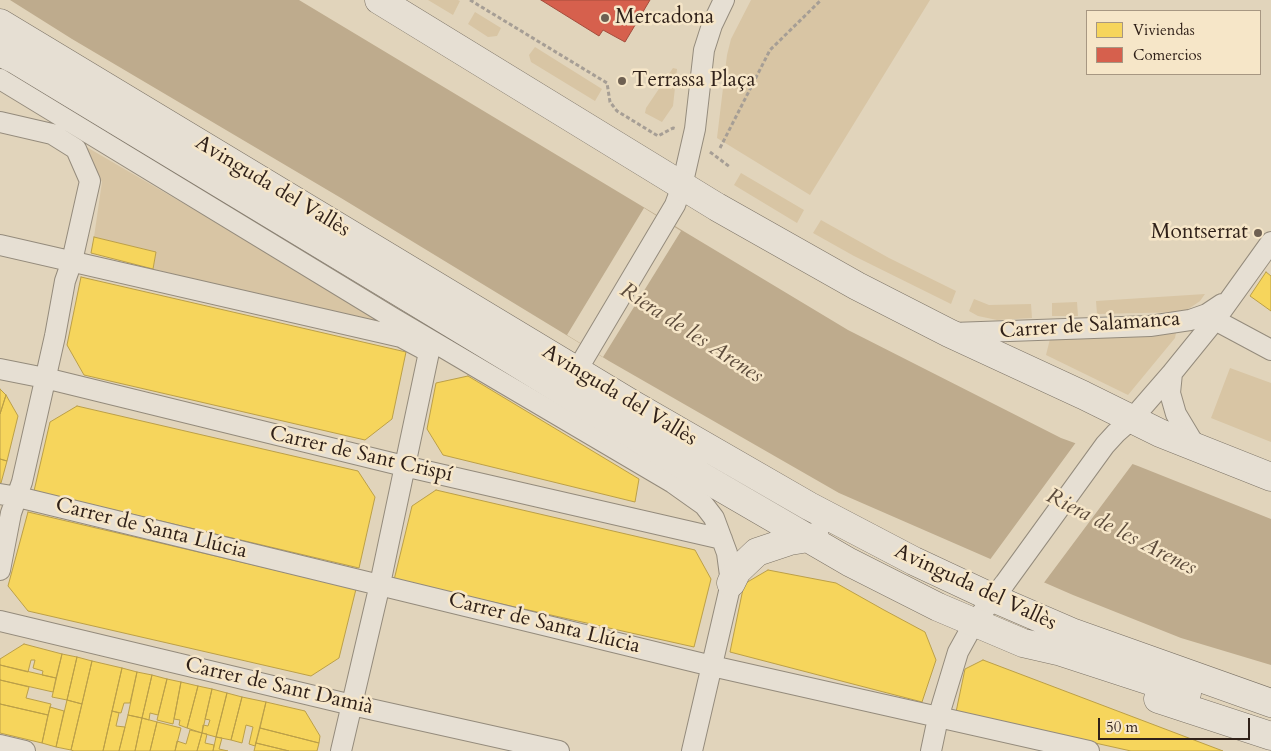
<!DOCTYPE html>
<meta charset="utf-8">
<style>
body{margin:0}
#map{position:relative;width:1271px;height:751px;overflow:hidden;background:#e1d4bb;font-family:Cardo,serif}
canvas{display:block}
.legend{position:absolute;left:1086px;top:10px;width:175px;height:65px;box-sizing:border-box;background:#f6e6c8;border:1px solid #a79782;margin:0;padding:6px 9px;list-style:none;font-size:15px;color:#302119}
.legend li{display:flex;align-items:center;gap:10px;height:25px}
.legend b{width:25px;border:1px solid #a79782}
.scale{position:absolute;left:1098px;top:718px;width:152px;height:22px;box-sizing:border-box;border:2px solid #302119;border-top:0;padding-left:6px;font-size:15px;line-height:18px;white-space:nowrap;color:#302119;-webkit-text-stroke:4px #f6e6c8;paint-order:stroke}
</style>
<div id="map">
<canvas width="1271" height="751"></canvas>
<ul class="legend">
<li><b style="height:14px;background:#f6d55c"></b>Viviendas</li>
<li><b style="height:14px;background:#d6604d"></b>Comercios</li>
</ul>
<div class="scale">50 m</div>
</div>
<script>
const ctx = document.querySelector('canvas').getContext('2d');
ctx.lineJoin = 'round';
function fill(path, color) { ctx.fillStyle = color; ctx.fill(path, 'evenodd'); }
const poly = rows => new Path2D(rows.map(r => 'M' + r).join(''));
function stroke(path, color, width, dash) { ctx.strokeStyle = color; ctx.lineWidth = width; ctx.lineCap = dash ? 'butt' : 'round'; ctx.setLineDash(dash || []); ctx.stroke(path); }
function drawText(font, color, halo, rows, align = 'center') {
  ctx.font = font + ' Cardo,serif'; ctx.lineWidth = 5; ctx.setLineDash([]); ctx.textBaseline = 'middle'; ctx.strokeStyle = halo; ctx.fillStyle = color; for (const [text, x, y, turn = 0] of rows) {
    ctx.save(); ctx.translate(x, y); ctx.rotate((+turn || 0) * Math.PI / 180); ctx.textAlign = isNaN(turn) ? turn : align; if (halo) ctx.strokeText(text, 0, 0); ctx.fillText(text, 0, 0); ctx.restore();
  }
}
fill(poly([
 [428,0,458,0,460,1,453,15],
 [751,0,930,0,810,195,717,138,727,55,731,39],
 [475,12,501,28,497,36,488,37,468,24],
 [535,47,602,89,595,101,531,62,529,55],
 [673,68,677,69,673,106,662,122,645,113,646,108],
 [78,142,401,330,153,269,156,252,94,237,102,182],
 [741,173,804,210,797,223,734,185],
 [821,220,889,258,956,291,951,304,854,256,813,233],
 [1205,294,1200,301,1184,312,1097,314,1096,301],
 [974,299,989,305,1031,304,1032,318,997,320,978,316,969,311],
 [1077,302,1078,316,1052,316,1052,303],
 [1172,332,1176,333,1175,338,1128,395,1046,355,1050,339],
 [1230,368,1271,383,1271,442,1211,418]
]), '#d8c5a4');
fill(poly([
 [10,0,299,0,848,330,1061,438,1138,466,1271,519,1271,665,1181,638,1073,595,839,493,609,361,341,198,72,39]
]), '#beab8d');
fill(poly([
 [644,208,681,231,603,357,567,335],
 [1077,441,1134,462,1043,584,989,561]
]), '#e1d4bb');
const homes = poly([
 [94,237,156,252,153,269,91,253,94,237],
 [1266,272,1271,276,1271,311,1250,296,1266,272],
 [81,277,406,352,392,419,365,440,84,375,67,345,81,277],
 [468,376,639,479,635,502,443,455,427,429,436,383,468,376],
 [0,389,6,395,0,414,0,389],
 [6,395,18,416,7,461,0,459,0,414,6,395],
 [77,406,358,471,375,497,359,568,34,491,50,422,77,406],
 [0,459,7,461,1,483,0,483,0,459],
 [436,490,695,550,711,579,694,647,394,580,412,506,436,490],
 [28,512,356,589,339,658,311,676,28,611,8,586,28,512],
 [768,570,836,583,884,610,925,632,936,660,922,702,730,652,744,584,768,570],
 [24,644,62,654,56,678,42,675,43,671,33,668,35,660,31,660,28,672,0,665,0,659,24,644],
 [62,654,77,657,67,700,52,697,62,654],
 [77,657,92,661,82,704,67,700,77,657],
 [983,660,1223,751,1131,751,956,712,965,669,983,660],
 [92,661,122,668,103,751,74,751,71,750,92,661],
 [0,665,56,678,53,692,0,680,0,665],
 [122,668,137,672,130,703,124,703,121,713,112,711,122,668],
 [137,672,152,675,142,718,128,715,137,672],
 [152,675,167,679,158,715,150,713,149,720,142,718,152,675],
 [167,679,181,682,173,724,157,720,167,679],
 [0,680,29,687,26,698,51,704,48,715,0,704,0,680],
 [181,682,198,686,187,728,179,725,180,720,174,719,181,682],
 [198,686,212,689,202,733,187,728,198,686],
 [212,689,227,693,216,737,202,733,203,725,208,726,210,720,205,719,212,689],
 [227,693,242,697,231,740,216,737,227,693],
 [242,697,266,702,255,746,249,744,253,727,246,725,242,743,231,740,242,697],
 [67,700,82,704,71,750,56,747,67,700],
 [266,702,305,711,320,736,319,743,260,728,266,702],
 [0,704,48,715,42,743,0,733,0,704],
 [50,707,64,711,56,747,42,743,50,707],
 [112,711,119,713,116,726,125,727,119,751,103,751,112,711],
 [128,715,142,718,135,751,119,751,128,715],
 [142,718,157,722,150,751,135,751,142,718],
 [157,722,181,728,175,751,150,751,157,722],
 [260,728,319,743,317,751,289,751,256,743,260,728],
 [190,730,202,733,197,751,175,751,177,741,186,744,190,730],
 [202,733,207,734,205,743,214,745,213,751,197,751,202,733],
 [216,737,222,738,219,749,228,751,213,751,216,737],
 [256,743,289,751,254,751,256,743]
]);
fill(homes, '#f6d55c');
stroke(homes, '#bb9f48', 1);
const shops = poly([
 [541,0,650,0,625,42,603,30,599,36,541,0]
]);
fill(shops, '#d6604d');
stroke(shops, '#a44d3d', 1);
const minor = poly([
 [0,79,393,318,673,483,704,505,714,518,727,553,731,583,692,751],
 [0,122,52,134,76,149,90,181,72,261,65,281,55,336,22,482,11,513,0,570],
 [0,245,401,337,429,352,380,584,341,751],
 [1215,320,1271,350],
 [953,333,1150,326,1190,320,1207,314,1222,304],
 [583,360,675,205,682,186,695,129,704,50,712,25,724,0],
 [0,369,45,378,404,466,722,539],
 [1172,373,1170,393,1176,414,1197,449],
 [0,494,18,497,712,666,1089,751],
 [0,621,352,705,559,751],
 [0,745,25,751],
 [931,751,938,718,958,652,974,623,1005,583,1105,445,1116,433,1132,419,1172,373,1215,320,1271,242]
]);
const secondary = poly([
 [379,0,717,207,857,286,949,333,1083,395,1160,433,1271,477],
 [0,23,632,404,809,506,914,561,993,598,1074,633,1271,703],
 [0,52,16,60,512,360,694,472,849,562,938,607,1023,643,1058,651,1187,693],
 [731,583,737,571,757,552,790,541,815,537],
 [1158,699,1271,736]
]);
stroke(minor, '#948b7c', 22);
stroke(secondary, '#7c7366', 29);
stroke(poly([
 [470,0,607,83,610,102,617,111,658,136,673,128,676,129],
 [720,148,770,50,821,0],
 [710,152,730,167]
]), '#a69e95', 3, [4, 2.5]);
stroke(minor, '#e6dfd3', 20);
stroke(secondary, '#e6dfd3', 28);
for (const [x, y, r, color] of [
 [605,18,5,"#6e6052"],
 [622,81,5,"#6e6052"],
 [1258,233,5,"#6e6052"]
]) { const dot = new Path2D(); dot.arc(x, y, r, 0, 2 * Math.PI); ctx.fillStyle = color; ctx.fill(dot); stroke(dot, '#f6e6c8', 2); }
drawText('21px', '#302119', '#f6e6c8', [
 ["Mercadona",615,18],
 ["Terrassa Plaça",632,81],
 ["Montserrat",1248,233,"right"]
], 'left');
drawText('21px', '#302119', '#f6e6c8', [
 ["Avinguda del Vallès",272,187,31],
 ["Carrer de Salamanca",1090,326,-4],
 ["Avinguda del Vallès",619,396,31],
 ["Carrer de Sant Crispí",361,455,13],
 ["Carrer de Santa Llúcia",151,529,14],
 ["Avinguda del Vallès",975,588,25],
 ["Carrer de Santa Llúcia",544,624,14],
 ["Carrer de Sant Damià",279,687,13]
]);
drawText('italic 22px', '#5c4b3b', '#f6e6c8', [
 ["Riera de les Arenes",691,334,33],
 ["Riera de les Arenes",1121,533,27]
]);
</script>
